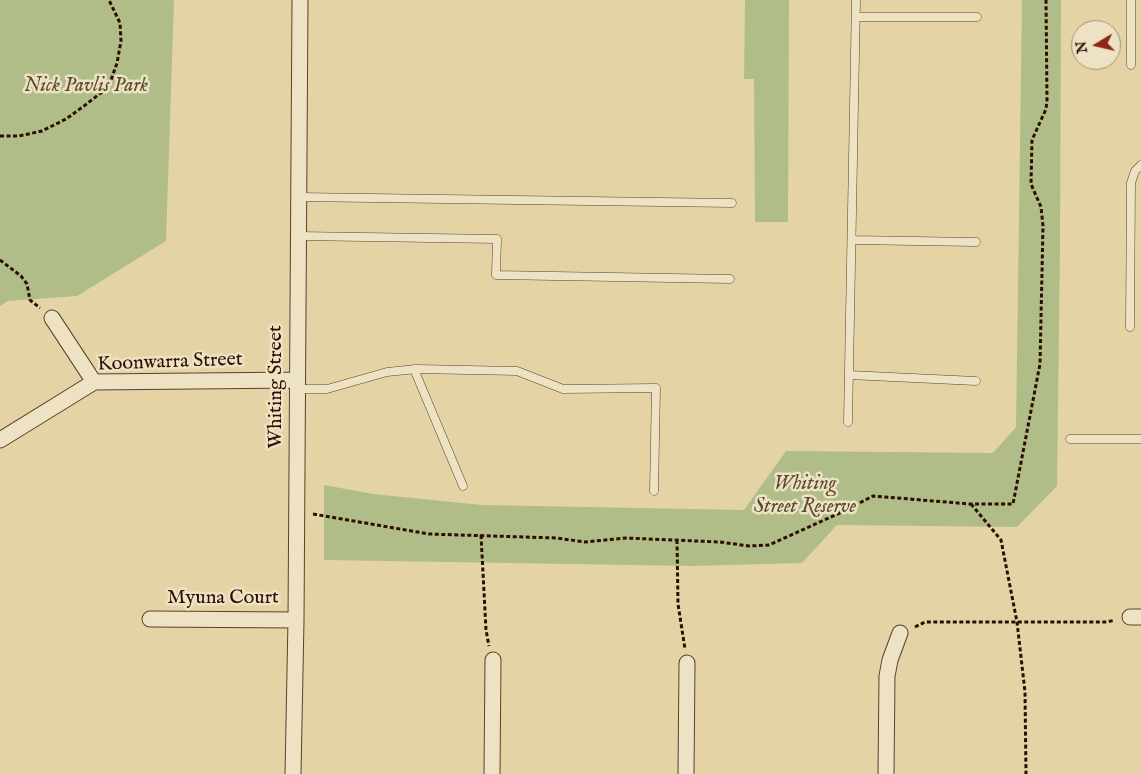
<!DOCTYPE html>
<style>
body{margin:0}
#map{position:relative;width:1141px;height:774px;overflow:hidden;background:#e4d4a5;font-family:"IM FELL English",serif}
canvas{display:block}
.north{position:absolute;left:1071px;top:20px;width:50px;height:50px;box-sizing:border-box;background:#ede3c4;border:1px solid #a18e76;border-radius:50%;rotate:261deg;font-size:14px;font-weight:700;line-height:20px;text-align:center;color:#2e0e02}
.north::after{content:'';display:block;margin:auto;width:18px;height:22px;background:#8f2418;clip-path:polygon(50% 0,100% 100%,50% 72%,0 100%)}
</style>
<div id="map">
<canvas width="1141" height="774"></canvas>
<div class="north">N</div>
</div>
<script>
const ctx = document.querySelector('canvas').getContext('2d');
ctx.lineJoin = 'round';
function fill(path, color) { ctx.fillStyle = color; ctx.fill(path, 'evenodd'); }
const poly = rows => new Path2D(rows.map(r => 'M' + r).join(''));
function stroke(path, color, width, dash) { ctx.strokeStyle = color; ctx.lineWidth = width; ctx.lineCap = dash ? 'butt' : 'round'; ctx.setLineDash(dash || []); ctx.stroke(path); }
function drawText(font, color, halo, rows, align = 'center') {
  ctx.font = font + ' "IM FELL English",serif'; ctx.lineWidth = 5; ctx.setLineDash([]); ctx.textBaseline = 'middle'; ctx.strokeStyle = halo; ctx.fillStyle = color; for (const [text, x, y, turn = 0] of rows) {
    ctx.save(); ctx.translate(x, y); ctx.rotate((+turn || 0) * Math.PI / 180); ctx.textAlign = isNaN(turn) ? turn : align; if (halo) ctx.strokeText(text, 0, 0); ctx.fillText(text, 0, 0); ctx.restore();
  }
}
fill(poly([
 [0,0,174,0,166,241,77,296,8,301,0,306],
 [745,0,789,0,788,222,755,222,754,79,744,79],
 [1022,0,1061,0,1060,247,1057,486,1017,527,837,525,802,563,692,566,324,560,324,485,373,494,482,505,744,510,786,451,993,453,1016,427]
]), '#b0bd89');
const service = poly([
 [1131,0,1131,65],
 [856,17,977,17],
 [298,197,732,203],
 [298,236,497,239,496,275,730,279],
 [852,240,976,242],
 [1130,327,1131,183,1135,171,1141,165],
 [414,369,463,486],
 [849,375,976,381],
 [297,389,327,389,387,372,417,369,517,371,563,389,656,388,654,491],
 [848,422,856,0],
 [1070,439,1141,439]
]);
const minor = poly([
 [52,318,94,382],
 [0,440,94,382,297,380],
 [1130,617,1141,617],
 [150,619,296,620],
 [293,774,296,620,300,0],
 [492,774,493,660],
 [686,774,687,663],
 [886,774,887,676,890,660,900,633]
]);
stroke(service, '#5c402b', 9);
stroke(minor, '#5c402b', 17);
stroke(poly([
 [0,136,19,136,42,131,66,119,84,106,102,92,111,80,117,63,121,41,120,23,109,0],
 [0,260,21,276,27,284,30,300,40,308],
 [971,504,1001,540,1017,622,1025,692,1026,774],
 [313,514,429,534,556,538,585,542,626,538,720,542,749,546,769,545,842,512,873,496,970,504,1013,504,1040,364,1043,226,1041,207,1031,184,1032,140,1046,109,1047,100,1046,0],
 [481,535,486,630,489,646],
 [677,540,678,604,685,649],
 [915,627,925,622,1107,622,1115,620]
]), '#2e0e02', 3, [4, 2.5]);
stroke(service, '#ede3c4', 8);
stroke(minor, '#ede3c4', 15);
drawText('italic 20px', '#5c4b31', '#ede3c4', [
 ["Nick Pavlis Park",86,87],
 ["Whiting",805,485],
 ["Street Reserve",805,508]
]);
drawText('20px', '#2e0e02', '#ede3c4', [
 ["Koonwarra Street",170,363,-2],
 ["Whiting Street",277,387,-90],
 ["Myuna Court",223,599]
]);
</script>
